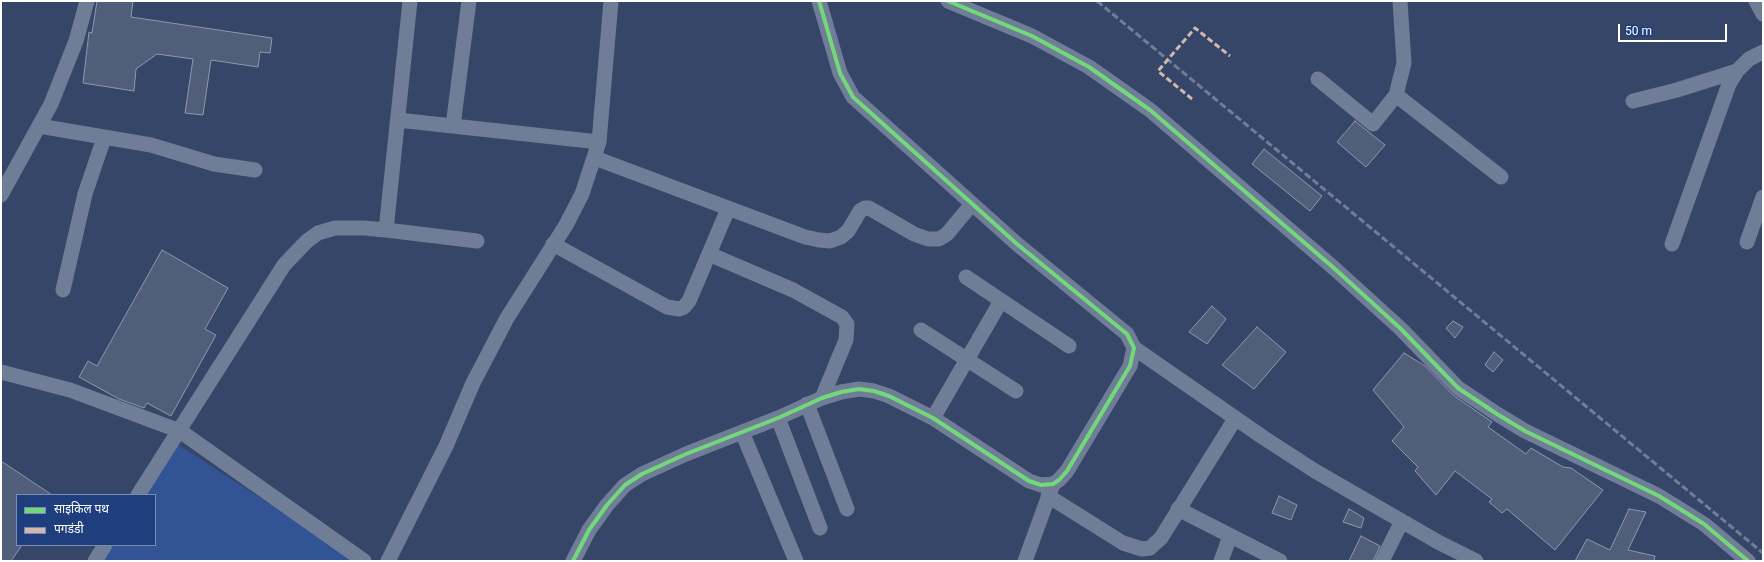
<!DOCTYPE html>
<meta charset="utf-8">
<style>
body{margin:0}
#map{position:relative;width:1764px;height:562px;overflow:hidden;background:#354668;font-family:Roboto,"Noto Sans Devanagari",sans-serif}
canvas{display:block}
.frame{position:absolute;inset:0;border:2px solid #fff;pointer-events:none}
.legend{position:absolute;left:16px;top:494px;width:140px;height:52px;box-sizing:border-box;background:#1f3e7e;border:1px solid #798bb2;margin:0;padding:5px 7px;list-style:none;font-size:12px;color:#fff}
.legend li{display:flex;align-items:center;gap:8px;height:20px}
.legend b{width:20px;border:1px solid #798bb2}
.scale{position:absolute;left:1618px;top:24px;width:109px;height:18px;box-sizing:border-box;border:2px solid #fff;border-top:0;padding-left:5px;font-size:12px;line-height:14px;white-space:nowrap;color:#fff;-webkit-text-stroke:3px #1f3e7e;paint-order:stroke}
</style>
<div id="map">
<canvas width="1764" height="562"></canvas>
<div class="frame"></div>
<ul class="legend">
<li><b style="height:5px;background:#71d979"></b>साइकिल पथ</li>
<li><b style="height:5px;background:#d1b7ad"></b>पगडंडी</li>
</ul>
<div class="scale">50 m</div>
</div>
<script>
const ctx = document.querySelector('canvas').getContext('2d');
ctx.lineJoin = 'round';
function fill(path, color) { ctx.fillStyle = color; ctx.fill(path, 'evenodd'); }
const poly = rows => new Path2D(rows.map(r => 'M' + r).join(''));
function stroke(path, color, width, dash) { ctx.strokeStyle = color; ctx.lineWidth = width; ctx.lineCap = dash ? 'butt' : 'round'; ctx.setLineDash(dash || []); ctx.stroke(path); }
fill(poly([
 [177,444,358,561,101,561,111,545,155,545,155,495,144,495]
]), '#325495');
const building = poly([
 [97,1,133,1,131,17,272,38,270,53,260,52,258,67,211,60,203,115,185,113,193,59,157,54,136,69,134,91,83,83,89,32,92,33,97,1],
 [1355,121,1385,145,1366,167,1337,142,1355,121],
 [1264,149,1322,196,1310,211,1252,164,1264,149],
 [162,250,228,288,205,329,216,335,171,416,147,403,144,408,119,399,79,377,88,361,97,366,162,250],
 [1212,306,1226,319,1207,344,1189,332,1212,306],
 [1453,321,1463,327,1455,338,1446,328,1453,321],
 [1257,327,1286,352,1254,389,1222,365,1257,327],
 [1494,352,1503,360,1493,372,1485,365,1494,352],
 [1404,353,1425,366,1453,395,1492,422,1488,427,1526,454,1531,448,1563,467,1571,468,1603,490,1555,550,1507,509,1502,513,1489,502,1492,499,1455,471,1436,495,1415,471,1418,467,1392,441,1404,427,1373,390,1404,353],
 [1,461,52,495,17,495,17,545,22,545,11,561,1,561,1,461],
 [1279,496,1297,505,1291,520,1272,513,1279,496],
 [1349,509,1364,518,1361,528,1343,522,1349,509],
 [1629,509,1646,512,1628,550,1655,556,1654,561,1575,561,1587,539,1610,550,1629,509],
 [1361,536,1380,546,1373,561,1349,561,1361,536]
]);
fill(building, '#505e7a');
stroke(building, '#8e98ae', 1);
stroke(poly([
 [948,1,1032,36,1089,67,1150,110,1335,269,1401,329,1458,388,1497,414,1525,431,1659,496,1704,524,1748,561],
 [1756,1,1763,14],
 [1318,79,1373,124,1396,95,1404,63,1400,1],
 [1396,95,1501,177],
 [1633,101,1677,90,1737,71],
 [398,120,599,142],
 [39,126,151,145,214,164,255,170],
 [453,126,469,1],
 [595,158,805,237,819,240,830,241,841,237,848,231,860,211,865,208,869,208,914,234,928,239,939,239,947,234,972,204],
 [1,195,51,104,76,41,87,1],
 [386,230,477,241],
 [1747,242,1763,197],
 [553,244,667,307,679,309,684,307,689,301,728,209],
 [1672,244,1729,84,1737,71,1749,59,1763,52],
 [709,254,793,290,842,317,847,324,846,340,822,398],
 [966,277,1069,346],
 [63,290,85,194,104,138],
 [921,330,1016,391],
 [1134,348,1264,438,1315,471,1438,542,1476,561],
 [1,372,70,390,180,431,364,561],
 [807,404,847,509],
 [778,418,820,528],
 [933,418,1001,301],
 [742,432,796,561],
 [138,495,284,265,307,241,318,233,335,228,364,228,386,230,410,1],
 [1048,496,1123,543,1142,549,1150,548,1161,538,1235,419],
 [1178,509,1280,561],
 [95,561,105,545],
 [388,561,446,446,473,383,507,318,566,225,582,194,599,142,611,1],
 [573,561,589,530,607,505,625,485,642,474,686,454,778,418,822,398,841,392,859,389,874,391,889,396,933,418,1029,481,1041,485,1053,484,1059,480,1067,471,1130,366,1134,348,1127,334,1017,244,853,97,840,73,819,1],
 [1025,561,1052,487],
 [1221,561,1230,536],
 [1382,561,1402,521]
]), '#707d97', 15);
stroke(poly([
 [1097,1,1763,553]
]), '#717d97', 3, [7, 3]);
stroke(poly([
 [1192,99,1158,71,1195,28,1230,56]
]), '#d1b7ad', 3, [6, 3]);
stroke(poly([
 [948,1,1032,36,1089,67,1150,110,1335,269,1401,329,1458,388,1497,414,1525,431,1659,496,1704,524,1748,561],
 [573,561,589,530,607,505,625,485,642,474,686,454,778,418,822,398,841,392,859,389,874,391,889,396,933,418,1029,481,1041,485,1053,484,1059,480,1067,471,1130,366,1134,348,1127,334,1017,244,853,97,840,73,819,1]
]), '#71d979', 4);
</script>
